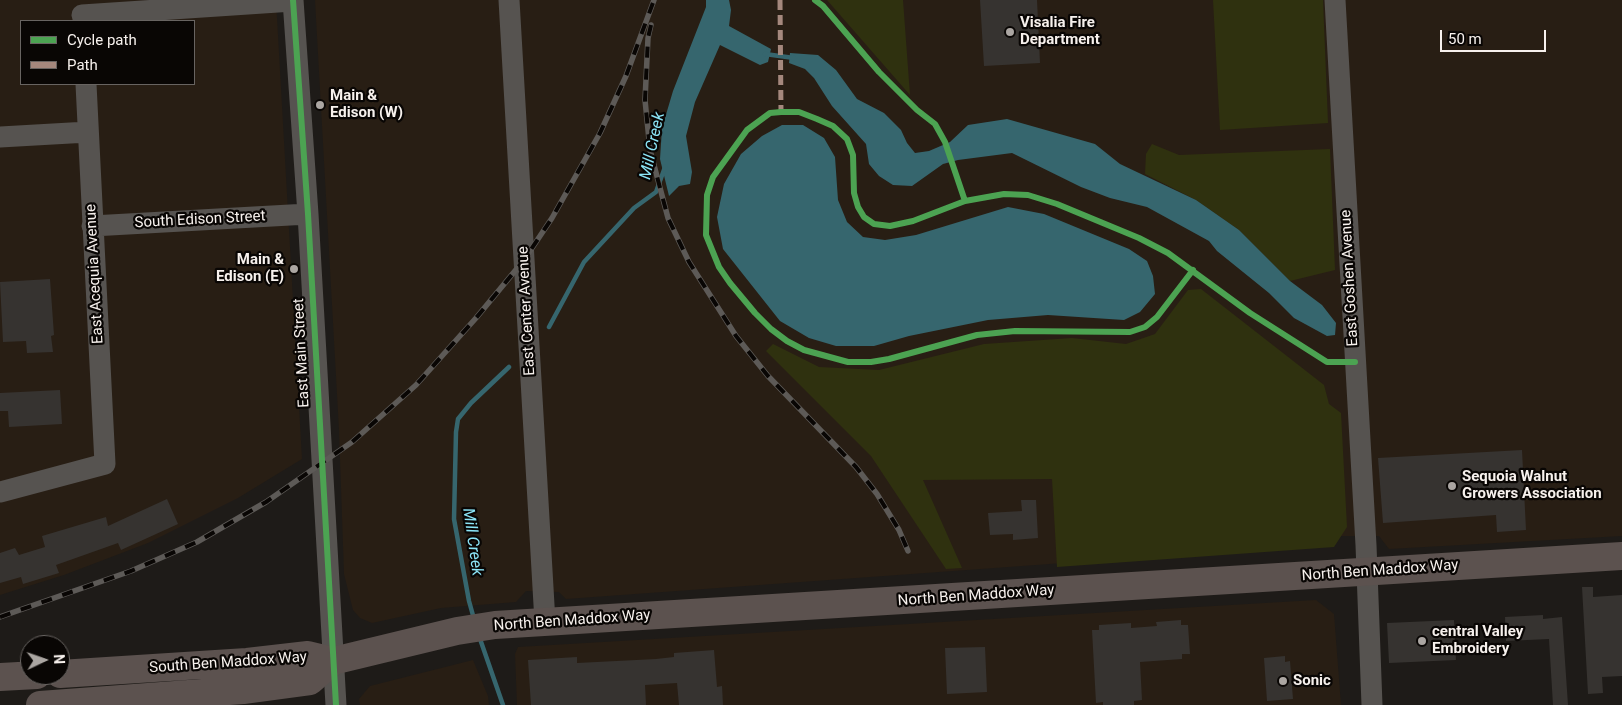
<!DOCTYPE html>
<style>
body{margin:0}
#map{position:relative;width:1622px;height:705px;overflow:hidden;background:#1e1b18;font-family:Roboto,sans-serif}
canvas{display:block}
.legend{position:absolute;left:20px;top:20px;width:175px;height:65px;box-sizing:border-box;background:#090604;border:1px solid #686461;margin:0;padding:6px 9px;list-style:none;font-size:15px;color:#f7f1ed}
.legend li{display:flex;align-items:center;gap:10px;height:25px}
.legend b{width:25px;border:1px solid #686461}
.north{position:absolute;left:20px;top:635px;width:50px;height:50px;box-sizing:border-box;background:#090604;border:1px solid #686461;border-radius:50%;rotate:87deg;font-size:14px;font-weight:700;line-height:20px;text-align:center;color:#f7f1ed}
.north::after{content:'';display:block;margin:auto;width:18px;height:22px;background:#aba6a2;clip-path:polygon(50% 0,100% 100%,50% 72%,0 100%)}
.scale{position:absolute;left:1440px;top:30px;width:106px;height:22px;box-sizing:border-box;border:2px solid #f7f1ed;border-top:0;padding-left:6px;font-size:15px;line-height:18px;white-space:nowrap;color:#f7f1ed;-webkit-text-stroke:4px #090604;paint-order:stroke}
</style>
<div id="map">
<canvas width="1622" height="705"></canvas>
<ul class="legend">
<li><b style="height:6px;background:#4ca352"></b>Cycle path</li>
<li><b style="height:6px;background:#a5887d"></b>Path</li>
</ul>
<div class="north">N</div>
<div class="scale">50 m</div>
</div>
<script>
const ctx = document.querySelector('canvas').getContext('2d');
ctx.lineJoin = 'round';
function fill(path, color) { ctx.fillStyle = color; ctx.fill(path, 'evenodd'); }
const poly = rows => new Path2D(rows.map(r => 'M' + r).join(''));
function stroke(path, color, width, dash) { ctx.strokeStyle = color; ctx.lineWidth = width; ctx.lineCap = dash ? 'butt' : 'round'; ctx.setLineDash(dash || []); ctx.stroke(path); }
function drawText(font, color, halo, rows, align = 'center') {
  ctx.font = font + ' Roboto,sans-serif'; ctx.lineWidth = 4.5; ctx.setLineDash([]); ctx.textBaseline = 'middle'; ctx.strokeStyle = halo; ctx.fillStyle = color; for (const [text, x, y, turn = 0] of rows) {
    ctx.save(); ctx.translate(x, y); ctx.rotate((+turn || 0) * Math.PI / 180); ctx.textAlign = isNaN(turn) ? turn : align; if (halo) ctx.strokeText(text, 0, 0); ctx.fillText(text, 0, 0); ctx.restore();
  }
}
fill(poly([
 [0,0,276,0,302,459,238,498,148,543,64,575,0,595],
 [21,21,194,21,194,84,21,84],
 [315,0,1622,0,1622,536,1389,549,1379,536,1339,536,1326,544,566,599,559,592,526,591,516,602,441,608,372,623,360,618,353,610,344,574,339,430],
 [1316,600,1334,614,1341,705,517,705,515,654,518,647],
 [473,660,488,696,489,705,360,705,359,699,370,686]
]), '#281e14');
fill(poly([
 [827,0,903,0,910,95],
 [1213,0,1323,0,1328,123,1220,130],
 [1152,144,1179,155,1330,149,1335,270,1290,281,1239,230,1196,200,1145,174,1146,154],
 [1201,289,1324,385,1329,404,1341,413,1347,527,1334,547,1057,567,1052,479,923,480,962,568,946,569,871,456,766,351,773,344,819,367,879,370,984,344,1072,338,1126,344,1155,334,1188,290]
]), '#2f310f');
fill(poly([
 [706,0,729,0,731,10,729,26,771,49,768,62,760,65,720,45,695,102,686,136,692,172,690,184,679,186,669,196,660,159,662,128,673,91,706,7],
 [790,53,818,55,836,70,857,99,884,113,901,130,907,143,915,153,929,151,950,142,968,125,1007,119,1095,144,1120,164,1196,200,1239,230,1290,281,1322,305,1336,323,1335,335,1327,336,1294,318,1269,293,1217,251,1209,241,1147,207,1110,198,1081,187,1012,153,958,160,943,164,912,186,893,185,879,176,869,164,866,144,832,106,814,78,805,69,789,63],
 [782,125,803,125,824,138,835,157,838,200,847,222,863,237,885,240,916,235,1008,207,1044,214,1129,249,1147,261,1153,276,1155,294,1140,312,1124,320,1048,315,988,320,909,336,874,346,836,346,809,338,780,321,723,249,717,217,724,184,741,154,762,136]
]), '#36666e');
stroke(poly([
 [765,54,794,58],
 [549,327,584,262,634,208,656,192,665,167],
 [474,619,469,601,454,519,456,432,458,419,471,403,509,367],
 [479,636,503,705]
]), '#36666e', 4.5);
fill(poly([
 [980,0,1037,0,1040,63,984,66],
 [50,279,54,335,51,336,53,352,27,353,26,341,3,342,0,282],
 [60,390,62,424,9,427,8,411,0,411,0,393],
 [1522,450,1526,530,1497,532,1496,515,1383,523,1378,458],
 [167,499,178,524,121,550,118,543,56,565,59,573,23,584,21,577,0,583,0,553,15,548,19,555,45,547,42,536,106,517,108,526],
 [1021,500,1036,500,1038,538,1013,540,1013,534,990,535,988,513,1022,511],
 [1582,587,1593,587,1593,597,1622,595,1622,676,1602,677,1603,693,1588,694],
 [1543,615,1543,619,1562,617,1568,705,1553,705,1549,639,1506,641,1505,617],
 [1181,620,1181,625,1188,625,1190,654,1182,654,1182,659,1140,662,1142,700,1134,701,1134,705,1103,705,1103,702,1096,703,1092,630,1099,630,1099,625,1131,623,1131,628,1157,626,1156,622],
 [1454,620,1456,660,1389,663,1387,623],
 [985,647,987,692,947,694,945,648],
 [714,650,717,687,722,686,723,705,679,705,677,683,645,685,646,705,531,705,528,660,577,657,577,663,656,659,674,657,674,653],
 [1285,656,1285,662,1290,661,1293,699,1267,701,1264,658]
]), '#363330');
stroke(poly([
 [293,0,308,214,336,705],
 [509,0,545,622],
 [1335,0,1366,545,1372,705],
 [82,15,293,1],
 [0,137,88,132],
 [92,226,308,214],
 [0,492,105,464,86,84]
]), '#565350', 21);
stroke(poly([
 [60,674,247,662,308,655,333,661],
 [0,677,37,675],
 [40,705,243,690,310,681,333,661,457,631,495,625,1622,556]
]), '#5c524f', 28);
const rail = poly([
 [651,25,648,38,645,100,650,150,668,218,689,262,736,336,768,376,856,467,877,494,899,530,908,551],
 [0,617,131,571,197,542,266,502,352,442,416,385,476,318,524,260,552,218,600,133,626,76,654,0]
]);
stroke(rail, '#5d5a57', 5.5);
stroke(rail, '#090604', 4, [11]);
stroke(poly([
 [780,0,781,112]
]), '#a5887d', 5, [10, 5]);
stroke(poly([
 [293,0,308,214,336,705],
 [815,0,823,6,879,72,917,110,935,124,945,142,965,201,1004,194,1028,195,1057,204,1139,238,1168,253,1250,313,1327,362,1355,362],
 [965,201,913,221,890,226,874,224,864,217,858,207,854,193,853,155,847,139,833,126,817,119,799,112,781,112,770,113,747,130,713,177,707,195,706,235,719,267,730,283,755,313,771,329,787,341,804,350,848,362,871,362,889,359,977,335,1015,331,1130,332,1145,327,1157,317,1193,270]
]), '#4ca352', 6);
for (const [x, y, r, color] of [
 [1010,32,5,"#aba6a2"],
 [320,105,5,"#aba6a2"],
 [294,269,5,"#aba6a2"],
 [1452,486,5,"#aba6a2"],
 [1422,641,5,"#aba6a2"],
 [1283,681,5,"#aba6a2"]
]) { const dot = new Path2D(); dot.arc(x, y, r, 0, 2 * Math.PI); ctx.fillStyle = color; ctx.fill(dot); stroke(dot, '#090604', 2); }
drawText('bold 15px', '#f7f1ed', '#090604', [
 ["Visalia Fire",1020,23],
 ["Department",1020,40],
 ["Main &",330,96],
 ["Edison (W)",330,113],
 ["Main &",284,260,"right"],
 ["Edison (E)",284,277,"right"],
 ["Sequoia Walnut",1462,477],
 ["Growers Association",1462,494],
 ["central Valley",1432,632],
 ["Embroidery",1432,649],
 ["Sonic",1293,681]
], 'left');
drawText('15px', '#f7f1ed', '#090604', [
 ["South Edison Street",200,220,-3],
 ["East Acequia Avenue",95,274,-93],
 ["East Goshen Avenue",1350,278,-93],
 ["East Center Avenue",527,311,-93],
 ["East Main Street",302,353,-93],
 ["North Ben Maddox Way",1380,571,-4],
 ["North Ben Maddox Way",976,596,-4],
 ["North Ben Maddox Way",572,621,-4],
 ["South Ben Maddox Way",228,663,-4]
]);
drawText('italic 16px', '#8ce5f7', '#090604', [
 ["Mill Creek",653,146,-78],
 ["Mill Creek",472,542,82]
]);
</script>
